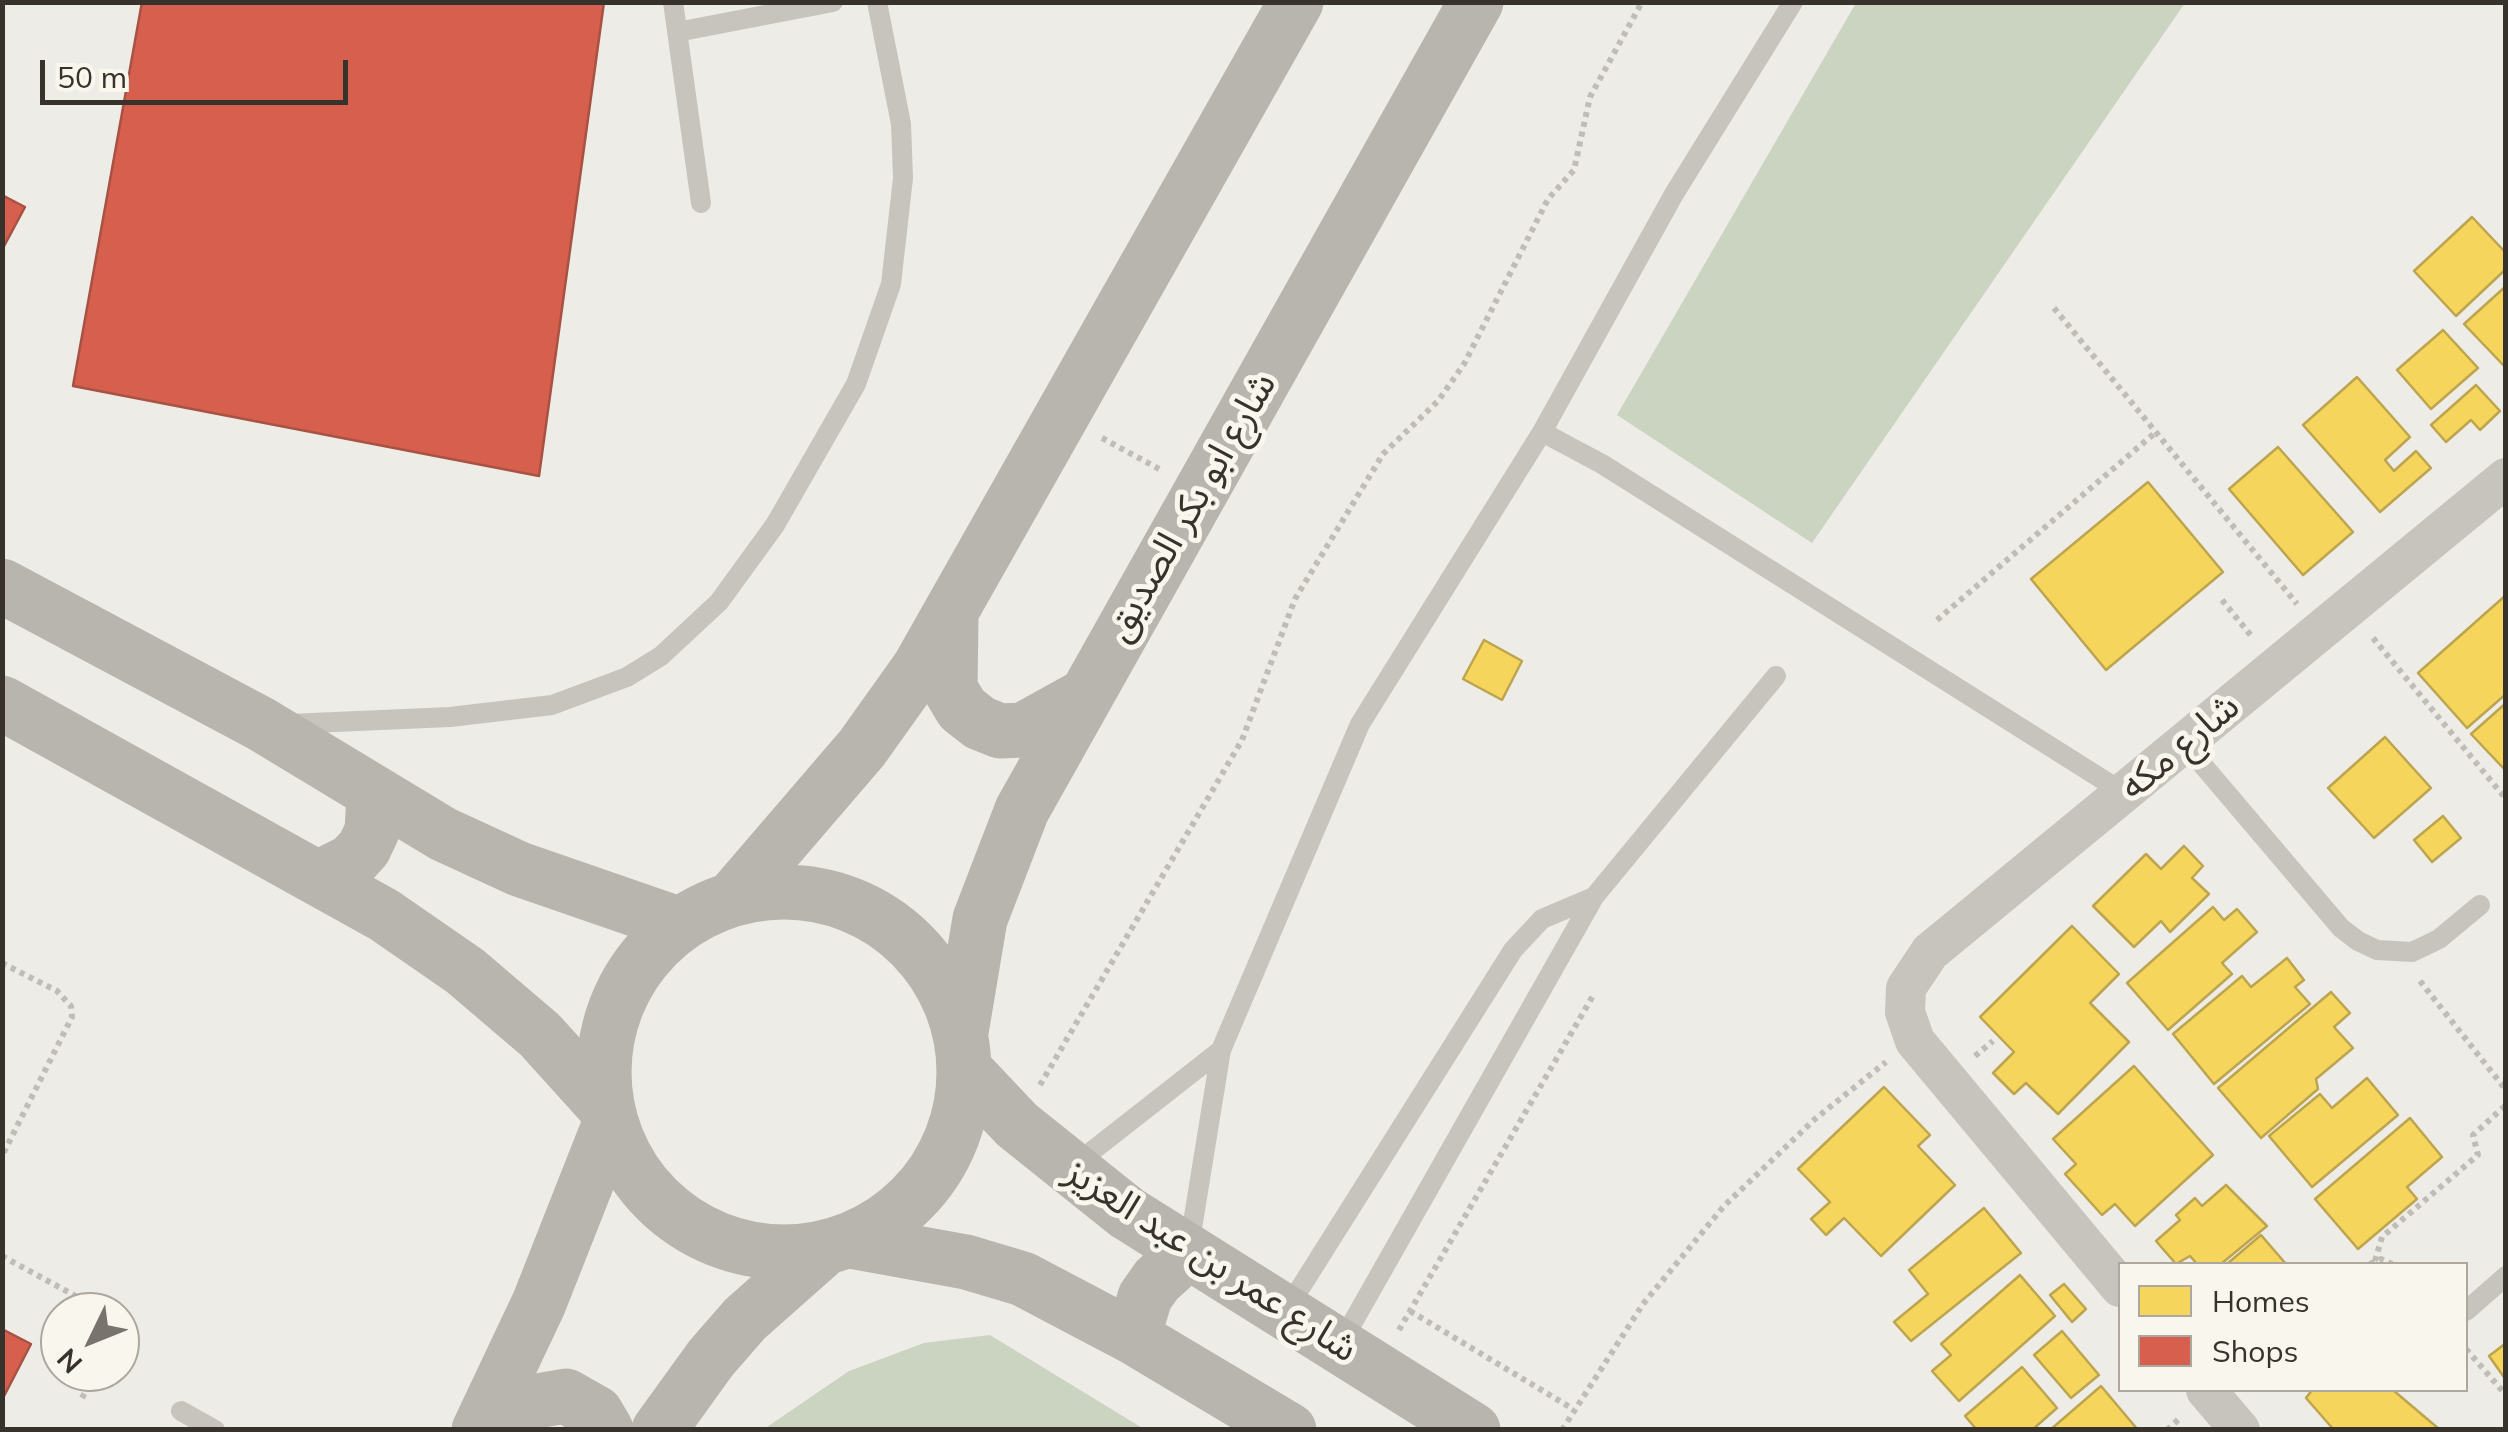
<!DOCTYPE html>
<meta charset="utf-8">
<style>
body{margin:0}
#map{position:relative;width:2508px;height:1432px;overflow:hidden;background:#eeece6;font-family:Mulish,sans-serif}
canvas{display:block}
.frame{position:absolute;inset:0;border:5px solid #38322c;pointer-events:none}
.legend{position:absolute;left:2118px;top:1262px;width:350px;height:130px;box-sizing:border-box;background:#f9f6ee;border:2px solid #aca8a0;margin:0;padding:12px 18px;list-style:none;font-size:30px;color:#38322c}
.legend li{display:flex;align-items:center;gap:20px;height:50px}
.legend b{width:50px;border:2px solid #aca8a0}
.north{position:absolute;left:40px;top:1292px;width:100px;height:100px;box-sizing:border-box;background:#f9f6ee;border:2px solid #aca8a0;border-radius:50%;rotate:227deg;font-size:28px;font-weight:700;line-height:40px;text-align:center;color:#38322c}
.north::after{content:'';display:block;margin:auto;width:35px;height:45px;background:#78736d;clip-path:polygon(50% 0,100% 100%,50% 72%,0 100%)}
.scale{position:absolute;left:40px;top:60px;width:308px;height:45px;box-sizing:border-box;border:5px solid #38322c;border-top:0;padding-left:12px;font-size:30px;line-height:35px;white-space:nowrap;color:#38322c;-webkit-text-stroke:8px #f9f6ee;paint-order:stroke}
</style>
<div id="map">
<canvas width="2508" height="1432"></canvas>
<div class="frame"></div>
<ul class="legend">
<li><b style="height:28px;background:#f6d55c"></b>Homes</li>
<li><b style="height:28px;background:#d6604d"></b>Shops</li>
</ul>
<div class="north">N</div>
<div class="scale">50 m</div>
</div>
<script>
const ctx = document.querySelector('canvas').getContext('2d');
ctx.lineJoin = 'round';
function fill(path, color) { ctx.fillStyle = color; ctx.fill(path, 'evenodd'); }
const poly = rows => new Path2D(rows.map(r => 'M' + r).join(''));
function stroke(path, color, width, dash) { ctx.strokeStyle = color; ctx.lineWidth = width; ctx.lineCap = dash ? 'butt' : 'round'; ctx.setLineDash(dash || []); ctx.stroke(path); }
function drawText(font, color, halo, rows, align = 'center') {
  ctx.font = font + ' Mulish,"Noto Sans Arabic",sans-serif'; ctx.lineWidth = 10; ctx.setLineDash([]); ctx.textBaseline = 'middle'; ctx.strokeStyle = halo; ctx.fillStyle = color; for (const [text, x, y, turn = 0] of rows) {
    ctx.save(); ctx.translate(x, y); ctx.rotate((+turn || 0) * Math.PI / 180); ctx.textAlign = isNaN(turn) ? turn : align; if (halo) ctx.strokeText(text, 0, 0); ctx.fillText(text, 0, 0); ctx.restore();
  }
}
fill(poly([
 [1856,3,2185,3,1812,543,1617,415],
 [990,1335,1144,1429,764,1429,849,1371,924,1343]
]), '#cbd3c1');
const homes = poly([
 [2472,217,2506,253,2506,269,2456,316,2414,271,2472,217],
 [2506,286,2506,368,2464,324,2506,286],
 [2443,330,2478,368,2431,409,2397,370,2443,330],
 [2357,377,2410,437,2385,460,2394,471,2416,451,2431,468,2380,512,2303,425,2357,377],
 [2476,385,2500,411,2480,430,2471,420,2446,442,2431,425,2476,385],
 [2278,447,2353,532,2303,575,2229,489,2278,447],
 [2148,482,2223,572,2106,670,2031,579,2148,482],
 [2506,595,2506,694,2467,728,2418,673,2506,595],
 [1484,640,1522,661,1502,700,1463,679,1484,640],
 [2506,703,2506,771,2471,734,2506,703],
 [2385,737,2431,788,2374,838,2328,788,2385,737],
 [2443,816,2461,838,2432,862,2414,840,2443,816],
 [2184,846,2203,866,2192,878,2209,894,2170,932,2161,921,2134,947,2093,906,2146,854,2161,869,2184,846],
 [2213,907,2224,920,2237,909,2257,932,2222,963,2232,974,2168,1030,2127,983,2213,907],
 [2072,926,2119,974,2090,1003,2129,1042,2058,1114,2026,1083,2014,1094,1993,1073,2014,1052,1980,1017,2072,926],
 [2287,958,2304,980,2295,987,2310,1004,2214,1084,2173,1034,2242,976,2251,987,2287,958],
 [2331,992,2350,1013,2334,1027,2353,1048,2316,1079,2318,1089,2261,1138,2218,1088,2331,992],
 [2134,1066,2213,1155,2135,1226,2115,1204,2102,1215,2065,1174,2076,1164,2053,1139,2134,1066],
 [2367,1078,2398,1115,2312,1187,2269,1136,2320,1094,2332,1108,2367,1078],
 [1884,1087,1930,1135,1918,1146,1955,1185,1881,1256,1844,1218,1826,1235,1811,1219,1830,1202,1798,1169,1884,1087],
 [2410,1118,2442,1157,2407,1187,2417,1199,2358,1249,2315,1199,2410,1118],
 [2226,1185,2267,1226,2221,1264,2197,1264,2190,1256,2176,1264,2156,1241,2180,1220,2176,1215,2195,1198,2202,1206,2226,1185],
 [1984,1208,2021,1253,1911,1341,1894,1322,1928,1294,1909,1270,1984,1208],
 [2261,1235,2286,1264,2227,1264,2261,1235],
 [2020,1275,2055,1316,1959,1401,1932,1371,1951,1355,1941,1344,2020,1275],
 [2064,1284,2086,1309,2072,1322,2050,1295,2064,1284],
 [2062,1331,2099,1375,2071,1398,2034,1355,2062,1331],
 [2506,1343,2506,1380,2489,1356,2506,1343],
 [2022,1367,2057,1408,2032,1430,1977,1430,1965,1416,2022,1367],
 [2101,1386,2138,1430,2050,1430,2101,1386],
 [2312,1390,2393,1390,2439,1429,2334,1430,2306,1398,2312,1390]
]);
fill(homes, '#f6d55c');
stroke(homes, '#bda44e', 2.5);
const shops = poly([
 [142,2,604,2,539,476,73,386,142,2],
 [2,195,25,207,2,250,2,195],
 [2,1329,31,1344,2,1400,2,1329]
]);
fill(shops, '#d6604d');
stroke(shops, '#a75243', 2.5);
stroke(poly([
 [2054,308,2297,604],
 [1102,438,1161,470],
 [2222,600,2253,638],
 [1937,620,2156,432],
 [2373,638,2506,799],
 [2,963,57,991,71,1006,72,1017,2,1156],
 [2420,981,2506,1090],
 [1975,1056,1993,1041],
 [1040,1085,1242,740,1295,599,1383,454,1438,401,1464,364,1548,199,1574,170,1590,97,1642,2],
 [2,1256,105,1312],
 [2375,1261,2382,1237,2478,1155,2473,1135,2506,1105],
 [2370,1264,2381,1259,2392,1264],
 [1410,1311,1573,1409],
 [1399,1330,1594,994],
 [2466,1349,2506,1395],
 [82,1398,96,1372],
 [1562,1430,1643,1304,1724,1206,1815,1119,1886,1062],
 [2167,1430,2181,1417]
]), '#c0bdb6', 6, [5, 5]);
stroke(poly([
 [673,2,701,203],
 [677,32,833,2],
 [1542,432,1674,194,1793,2],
 [289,724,450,717,552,705,627,677,661,656,719,602,775,525,856,384,891,284,903,178,901,124,877,2],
 [2184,743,2341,928,2358,941,2377,950,2412,952,2439,939,2480,905],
 [1073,1166,1221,1050],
 [1189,1247,1221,1050,1360,724,1542,432,1602,464,2124,793],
 [1287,1309,1513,950,1542,919,1594,897],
 [2466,1311,2506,1276],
 [1341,1343,1594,897,1776,676],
 [181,1411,215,1430]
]), '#c7c4be', 20);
stroke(poly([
 [2120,1287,1915,1041,1905,1012,1906,988,1930,952,2506,478],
 [2206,1390,2240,1430]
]), '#c7c4be', 40);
stroke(poly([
 [2,586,261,724,443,834,519,869,678,924],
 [951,616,950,689,962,709,980,723,1000,731,1023,730,1081,698],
 [2,703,384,915,465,971,540,1035,606,1108],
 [320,877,352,861,364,848,372,831,374,795],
 '604 1072a180 180 0 1 1 360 0a180 180 0 1 1-360 0Z',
 [734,897,862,748,919,668,1296,2],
 [961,1032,980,919,1022,810,1476,2],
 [966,1071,1017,1125,1127,1213,1473,1430],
 [850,1241,966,1262,1023,1279,1133,1337,1289,1430],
 [1133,1337,1145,1297,1157,1280,1188,1252],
 [479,1430,539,1303,610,1123],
 [486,1430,531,1402,566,1396,596,1413,606,1430],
 [659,1430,711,1358,745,1319,824,1249]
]), '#b8b4ae', 55);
drawText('38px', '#38322c', '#f9f6ee', [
 ["شارع ابو بكر الصديق",1191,507,-60],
 ["شارع مكه",2180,747,-40],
 ["شارع عمر بن عبد العزيز",1211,1261,33]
]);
</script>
